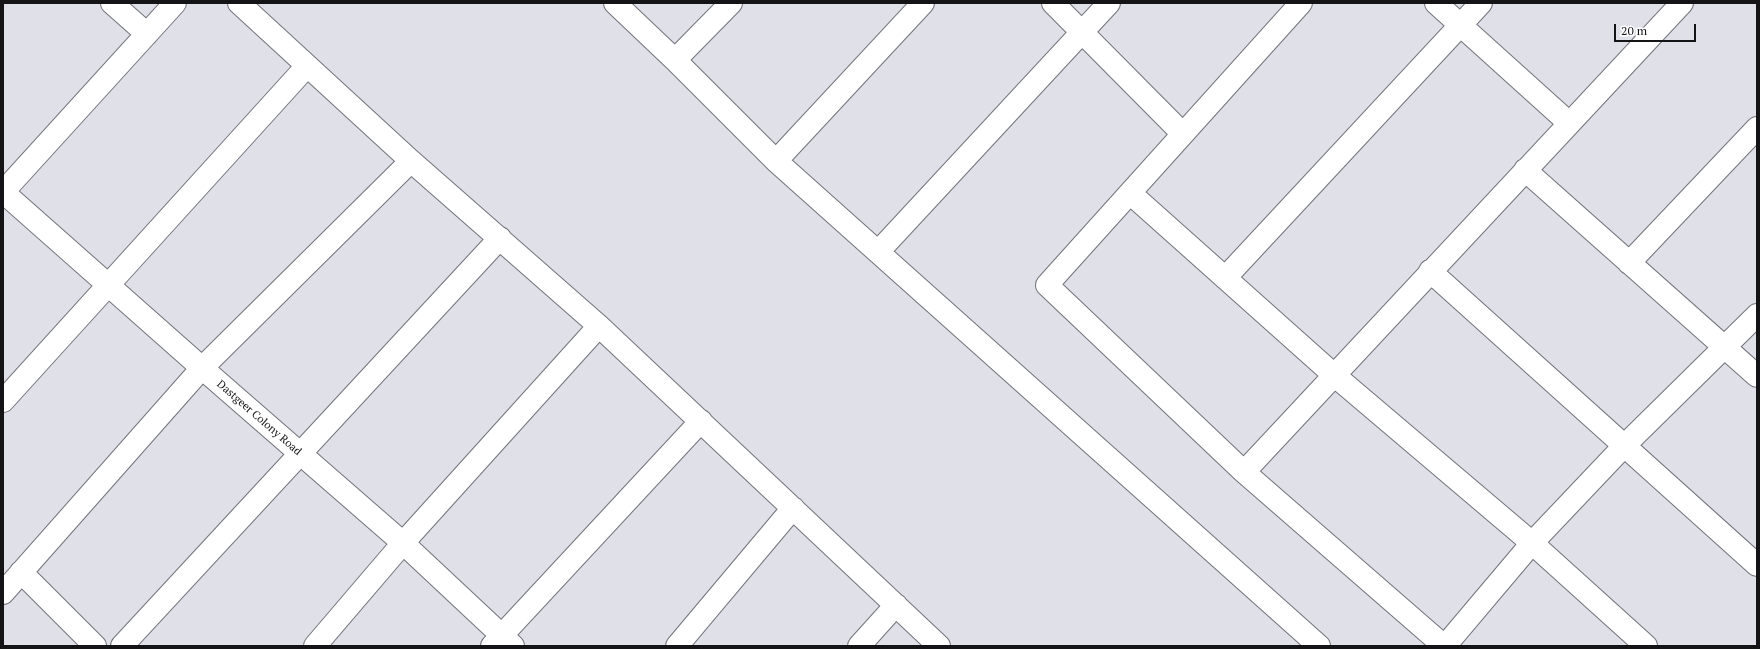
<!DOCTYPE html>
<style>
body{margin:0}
#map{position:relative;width:1760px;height:649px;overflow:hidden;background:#dfe0e8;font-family:"PT Serif",serif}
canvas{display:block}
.frame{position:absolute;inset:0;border:4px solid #141417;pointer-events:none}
.scale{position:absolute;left:1614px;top:24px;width:82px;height:18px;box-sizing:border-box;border:2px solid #141417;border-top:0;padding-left:5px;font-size:12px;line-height:14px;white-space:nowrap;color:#141417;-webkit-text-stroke:3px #fff;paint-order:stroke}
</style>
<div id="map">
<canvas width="1760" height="649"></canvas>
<div class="frame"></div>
<div class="scale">20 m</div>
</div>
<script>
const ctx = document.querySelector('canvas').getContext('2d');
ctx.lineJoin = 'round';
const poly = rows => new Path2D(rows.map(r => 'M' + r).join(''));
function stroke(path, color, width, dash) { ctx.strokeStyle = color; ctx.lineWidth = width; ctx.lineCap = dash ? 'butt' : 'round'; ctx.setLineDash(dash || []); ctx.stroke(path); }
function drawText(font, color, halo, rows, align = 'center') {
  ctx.font = font + ' "PT Serif",serif'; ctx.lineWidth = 3; ctx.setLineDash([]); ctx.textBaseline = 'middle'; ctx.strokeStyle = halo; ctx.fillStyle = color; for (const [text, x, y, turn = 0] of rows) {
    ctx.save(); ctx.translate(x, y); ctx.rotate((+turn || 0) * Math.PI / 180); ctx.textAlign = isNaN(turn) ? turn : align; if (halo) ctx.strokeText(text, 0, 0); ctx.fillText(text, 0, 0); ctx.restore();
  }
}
const street = poly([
 [112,3,147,34],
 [239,3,411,161,599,326,939,646],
 [615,3,675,60,731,3],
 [1053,3,1183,134],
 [1301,3,1047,285,1244,472,1444,646],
 [1436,3,1569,123],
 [675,60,776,161,1319,646],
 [776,161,923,3],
 [1525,170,1757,376],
 [3,192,202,368,403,543,513,646],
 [3,192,175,3],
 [1130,193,1334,375,1532,543,1646,646],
 [878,252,1109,3],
 [1629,263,1757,128],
 [1430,271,1757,565],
 [1225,278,1481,3],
 [3,401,307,66],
 [1244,472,1682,3],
 [21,572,95,646],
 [3,593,202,368,411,161],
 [122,646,500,238],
 [315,646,403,543,599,326],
 [492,646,701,421],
 [677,646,793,508],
 [859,646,896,605],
 [1445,646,1532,543,1624,446,1757,315]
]);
stroke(street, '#72737a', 24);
stroke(street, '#fff', 22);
drawText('11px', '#141417', '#fff', [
 ["Dastgeer Colony Road",259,418,41]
]);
</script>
